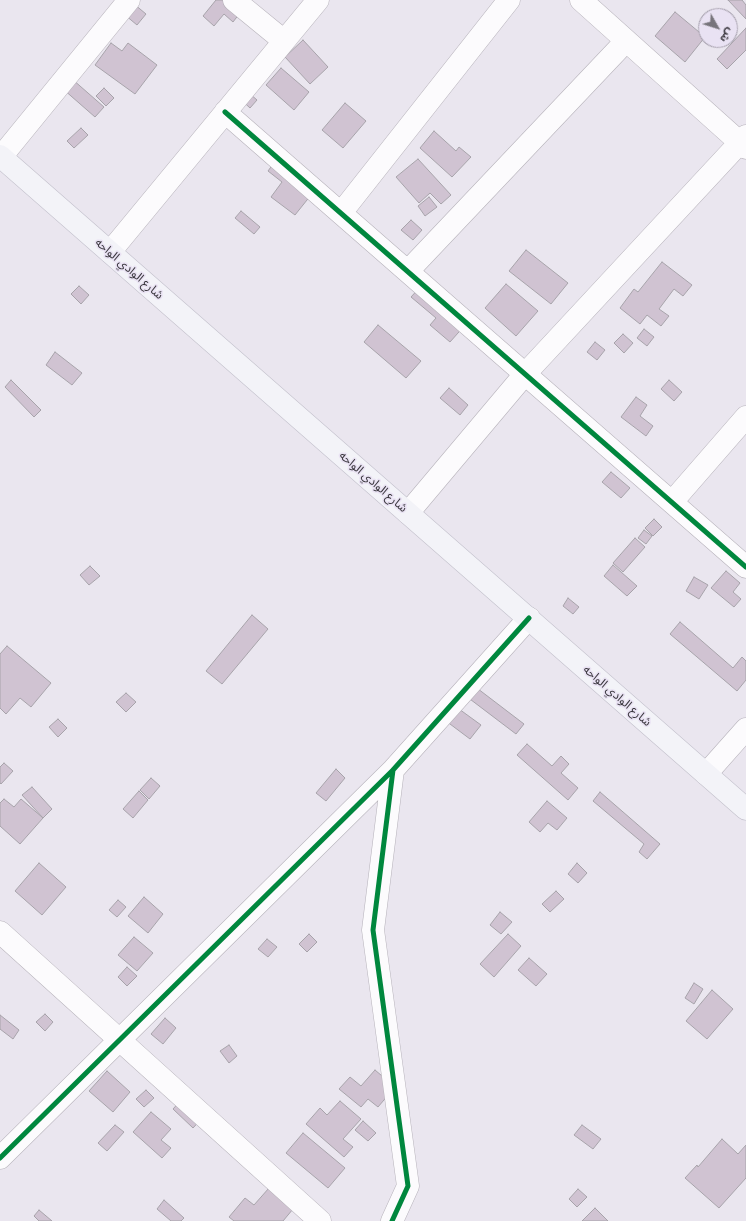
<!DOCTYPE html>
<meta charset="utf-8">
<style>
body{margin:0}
#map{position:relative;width:746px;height:1221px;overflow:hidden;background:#eae6ef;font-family:"Fira Sans Condensed","Noto Sans Arabic",sans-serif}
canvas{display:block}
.north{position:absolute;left:698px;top:8px;width:40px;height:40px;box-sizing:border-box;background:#e9e2f3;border:1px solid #a39daa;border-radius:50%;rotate:129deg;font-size:11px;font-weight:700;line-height:16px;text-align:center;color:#39363d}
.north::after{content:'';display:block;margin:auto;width:14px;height:18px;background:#77747b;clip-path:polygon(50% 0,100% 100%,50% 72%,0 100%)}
</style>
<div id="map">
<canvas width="746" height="1221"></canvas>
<div class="north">ش</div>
</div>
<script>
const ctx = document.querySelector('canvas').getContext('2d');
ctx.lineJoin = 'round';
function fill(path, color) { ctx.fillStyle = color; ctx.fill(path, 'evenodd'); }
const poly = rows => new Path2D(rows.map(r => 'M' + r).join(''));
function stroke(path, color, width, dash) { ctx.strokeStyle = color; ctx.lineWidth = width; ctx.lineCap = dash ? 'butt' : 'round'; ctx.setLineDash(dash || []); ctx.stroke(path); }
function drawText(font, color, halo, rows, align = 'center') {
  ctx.font = font + ' "Fira Sans Condensed","Noto Sans Arabic",sans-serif'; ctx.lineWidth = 3; ctx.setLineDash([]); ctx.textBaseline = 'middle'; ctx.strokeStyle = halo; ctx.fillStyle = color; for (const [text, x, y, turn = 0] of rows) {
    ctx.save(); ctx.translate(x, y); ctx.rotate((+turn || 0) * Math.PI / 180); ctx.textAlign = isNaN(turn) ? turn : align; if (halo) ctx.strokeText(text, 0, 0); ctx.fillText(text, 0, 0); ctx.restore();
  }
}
const building = poly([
 [216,0,232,0,243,9,233,22,224,14,214,26,203,16,216,0],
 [728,0,742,0,746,5,746,19,728,0],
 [134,4,146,14,137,25,125,15,134,4],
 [675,12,705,37,685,62,655,36,675,12],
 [746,28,746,50,727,69,717,59,746,28],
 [303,40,328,67,310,84,285,57,303,40],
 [111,43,122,51,128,43,157,65,135,94,95,65,111,43],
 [281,68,309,92,294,110,266,85,281,68],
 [72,79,104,107,95,117,63,89,72,79],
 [242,87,257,100,250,108,236,95,242,87],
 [104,88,114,98,106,106,96,96,104,88],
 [345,103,366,121,343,148,322,130,345,103],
 [81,128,88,135,74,148,67,141,81,128],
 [434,131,456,151,459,147,471,157,452,177,420,148,434,131],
 [418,159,451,195,441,204,430,193,419,203,396,177,418,159],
 [276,160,315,190,295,215,271,197,282,182,268,171,276,160],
 [429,197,437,207,425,216,418,206,429,197],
 [241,211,260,227,254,234,235,218,241,211],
 [411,220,422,230,413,240,401,230,411,220],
 [526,250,568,283,551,304,509,271,526,250],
 [662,262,692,285,683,296,674,289,659,309,669,316,661,326,647,315,640,324,620,308,634,289,638,292,662,262],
 [506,284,538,311,516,336,485,308,506,284],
 [422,285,466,324,450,342,430,325,436,318,411,297,422,285],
 [79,286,89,295,81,304,71,294,79,286],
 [378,325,421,361,406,378,364,342,378,325],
 [644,329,654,337,647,346,637,338,644,329],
 [623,334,633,343,624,353,614,343,623,334],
 [595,342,605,350,597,360,587,352,595,342],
 [55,352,82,373,72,385,46,365,55,352],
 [11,380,41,410,34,417,5,387,11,380],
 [669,380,682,392,674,401,661,389,669,380],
 [449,388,468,405,460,415,440,398,449,388],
 [636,397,647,405,640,416,653,426,646,436,621,417,636,397],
 [611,472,630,488,621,498,602,482,611,472],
 [654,519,662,527,653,536,645,528,654,519],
 [644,530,652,536,646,544,638,538,644,530],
 [635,538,645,547,623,572,613,563,635,538],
 [613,565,637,586,627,596,604,576,613,565],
 [90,566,100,576,89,585,80,575,90,566],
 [726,571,740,583,733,592,741,599,734,607,711,588,726,571],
 [694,577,708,585,699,599,686,591,694,577],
 [568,598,579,607,573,614,563,606,568,598],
 [252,615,268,629,222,684,206,671,252,615],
 [680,622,733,668,742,657,746,661,746,680,737,691,670,634,680,622],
 [7,646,51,683,31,707,20,698,6,714,0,708,0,654,7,646],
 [465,679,524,724,516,734,458,690,465,679],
 [126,693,136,702,126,712,116,702,126,693],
 [448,701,481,725,470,739,438,715,448,701],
 [58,719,67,728,58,737,49,727,58,719],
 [527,744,552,766,561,756,569,764,561,773,578,788,568,800,517,755,527,744],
 [4,763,13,771,1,784,0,783,0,767,4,763],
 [336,769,345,778,326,801,316,793,336,769],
 [151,778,160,786,149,799,140,790,151,778],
 [32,787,52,809,43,818,22,795,32,787],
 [139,791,148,800,133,818,123,809,139,791],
 [600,792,660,844,647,859,639,852,644,844,593,801,600,792],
 [4,799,14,807,21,799,43,818,20,844,0,826,0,803,4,799],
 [547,801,567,818,557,830,548,823,540,832,529,822,547,801],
 [39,863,66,887,42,915,15,891,39,863],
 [577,863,587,873,578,883,568,874,577,863],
 [556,891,564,899,550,912,542,904,556,891],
 [144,897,163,914,148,933,128,916,144,897],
 [118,900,126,907,117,917,109,910,118,900],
 [500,912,512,922,501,934,490,925,500,912],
 [309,934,317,942,307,952,299,944,309,934],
 [508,934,521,946,494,977,480,964,508,934],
 [134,937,153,953,137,971,118,955,134,937],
 [267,939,277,947,268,957,258,949,267,939],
 [529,958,547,974,536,986,518,970,529,958],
 [127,967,137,976,127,986,118,977,127,967],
 [694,983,703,989,694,1004,685,998,694,983],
 [712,990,733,1009,707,1039,686,1021,712,990],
 [45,1014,53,1022,45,1031,36,1022,45,1014],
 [0,1015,19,1030,13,1039,0,1029,0,1015],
 [165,1018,176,1028,163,1044,151,1034,165,1018],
 [229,1045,237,1056,229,1063,220,1051,229,1045],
 [375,1070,395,1087,378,1107,368,1099,361,1107,339,1089,350,1077,361,1086,375,1070],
 [107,1071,130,1092,113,1112,89,1091,107,1071],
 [146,1090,154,1098,144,1107,136,1099,146,1090],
 [183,1098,204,1116,193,1128,173,1109,183,1098],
 [340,1101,361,1119,343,1139,353,1147,344,1157,306,1124,320,1108,327,1115,340,1101],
 [151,1112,171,1129,161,1140,171,1148,162,1158,133,1132,151,1112],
 [363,1121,376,1133,368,1141,355,1130,363,1121],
 [115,1125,124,1132,107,1151,98,1143,115,1125],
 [582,1125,601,1139,593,1149,574,1135,582,1125],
 [303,1133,345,1168,328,1188,286,1153,303,1133],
 [722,1139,738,1154,746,1145,746,1178,719,1208,685,1178,697,1165,698,1167,722,1139],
 [269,1188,293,1209,283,1221,234,1221,229,1217,245,1198,254,1205,269,1188],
 [578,1189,587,1197,577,1207,569,1199,578,1189],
 [164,1200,184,1218,181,1221,171,1221,157,1209,164,1200],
 [595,1208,608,1221,582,1221,595,1208],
 [39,1210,52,1221,39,1221,34,1216,39,1210]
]);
fill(building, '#d0c3d2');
stroke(building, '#a7a3aa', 1);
const minor = poly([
 [234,0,284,41],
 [581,0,746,148],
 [225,112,746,567],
 [1,157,129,0],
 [341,213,509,0],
 [110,252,318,0],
 [408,271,626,41],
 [672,502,746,417],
 [408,513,525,374,746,136],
 [706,774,746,729],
 [0,932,320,1221],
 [0,1158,393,770],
 [392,1221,408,1186,373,930,393,770,529,618]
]);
const major = poly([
 [0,156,746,809]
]);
stroke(minor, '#b6b2ba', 23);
stroke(major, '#c1bfca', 23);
stroke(minor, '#fcfbfd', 22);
stroke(major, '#f3f3f8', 22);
stroke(poly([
 [225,112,746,567],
 [0,1158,393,770],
 [392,1221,408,1186,373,930,393,770,529,618]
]), '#00873e', 5);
drawText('12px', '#39363d', '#e9e2f3', [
 ["شارع الوادي الواحه",129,269,41],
 ["شارع الوادي الواحه",373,482,41],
 ["شارع الوادي الواحه",617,696,41]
]);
</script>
